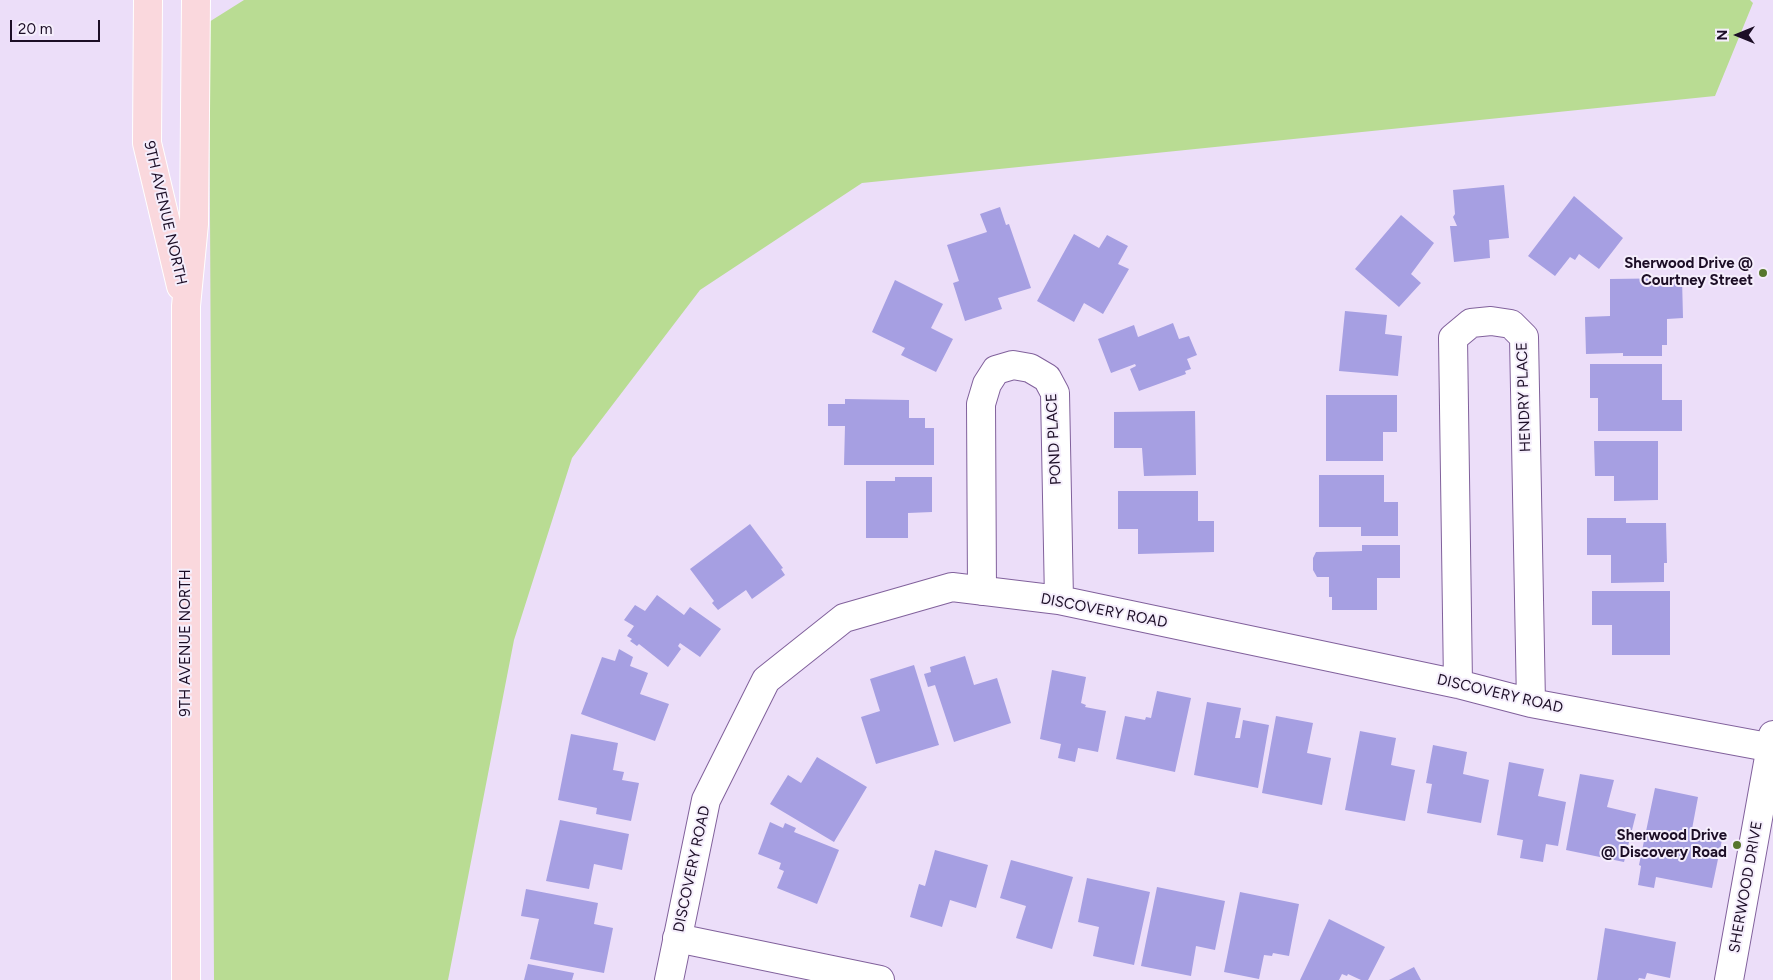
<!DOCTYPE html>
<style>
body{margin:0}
#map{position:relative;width:1773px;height:980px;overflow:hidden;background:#ecdef9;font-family:Figtree,sans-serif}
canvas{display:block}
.north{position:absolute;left:1713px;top:10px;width:50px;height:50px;-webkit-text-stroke:4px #f5eefc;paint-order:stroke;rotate:270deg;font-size:14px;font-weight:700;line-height:20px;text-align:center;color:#1c0e26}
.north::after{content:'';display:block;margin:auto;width:18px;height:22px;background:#1c0e26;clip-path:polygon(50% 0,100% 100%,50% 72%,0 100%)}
.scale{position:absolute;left:10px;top:20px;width:90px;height:22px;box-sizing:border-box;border:2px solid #1c0e26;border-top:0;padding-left:6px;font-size:15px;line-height:18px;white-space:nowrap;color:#1c0e26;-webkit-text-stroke:4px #f5eefc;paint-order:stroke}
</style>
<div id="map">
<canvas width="1773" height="980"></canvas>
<div class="north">N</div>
<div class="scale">20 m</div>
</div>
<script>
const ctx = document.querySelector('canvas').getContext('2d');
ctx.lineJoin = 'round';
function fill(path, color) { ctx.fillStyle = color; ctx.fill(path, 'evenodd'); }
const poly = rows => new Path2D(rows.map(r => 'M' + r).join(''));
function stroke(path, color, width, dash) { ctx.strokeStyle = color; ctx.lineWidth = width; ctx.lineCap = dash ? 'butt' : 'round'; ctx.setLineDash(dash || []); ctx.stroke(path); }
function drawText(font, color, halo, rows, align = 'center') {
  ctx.font = font + ' Figtree,sans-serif'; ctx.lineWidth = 4; ctx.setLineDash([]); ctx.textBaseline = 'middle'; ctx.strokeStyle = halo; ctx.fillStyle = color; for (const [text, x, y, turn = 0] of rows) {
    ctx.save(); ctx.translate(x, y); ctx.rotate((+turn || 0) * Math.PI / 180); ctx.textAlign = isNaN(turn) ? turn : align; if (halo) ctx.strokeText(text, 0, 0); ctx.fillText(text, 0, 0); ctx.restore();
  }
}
fill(poly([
 [244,0,1750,0,1753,3,1715,96,862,183,700,290,572,458,514,640,448,980,214,980,209,22]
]), '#b9dc93');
fill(poly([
 [1504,185,1509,238,1489,240,1490,258,1454,262,1450,226,1457,226,1453,217,1455,214,1453,190],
 [1574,196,1623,238,1599,269,1579,254,1575,260,1570,257,1555,276,1528,256],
 [1000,207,1006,225,1009,224,1031,288,998,298,1002,309,965,321,953,283,959,281,947,245,987,232,980,214],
 [1401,215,1434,243,1411,274,1421,283,1399,307,1355,269],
 [1074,234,1099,248,1107,235,1128,246,1118,264,1129,269,1103,314,1084,303,1074,322,1037,301],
 [1682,278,1683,318,1667,319,1667,345,1662,345,1662,356,1623,356,1623,353,1586,354,1585,317,1610,316,1610,279],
 [895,280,943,304,931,328,953,339,936,372,901,355,905,348,872,332],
 [1345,311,1387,315,1385,334,1402,336,1398,376,1339,371],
 [1173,323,1179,339,1189,336,1197,355,1187,359,1191,369,1185,371,1186,374,1139,391,1130,369,1136,366,1135,364,1111,373,1098,339,1134,325,1138,337],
 [1590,364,1662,364,1662,400,1682,400,1682,431,1598,431,1598,398,1590,398],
 [1326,395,1397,395,1397,432,1383,432,1383,461,1326,461],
 [845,399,909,400,909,418,925,418,925,428,934,428,934,465,844,465,845,426,828,426,828,404,845,404],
 [1195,411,1196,475,1144,476,1142,448,1114,448,1114,412],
 [1594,441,1658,441,1658,500,1614,501,1614,476,1595,476],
 [1319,475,1384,475,1384,502,1398,502,1398,536,1361,536,1361,527,1319,527],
 [895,477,932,477,932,512,908,513,908,538,866,538,866,481,895,481],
 [1118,491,1198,491,1198,521,1214,521,1214,552,1138,554,1138,529,1118,529],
 [1587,518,1626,518,1626,523,1666,523,1667,563,1664,563,1664,582,1611,583,1611,555,1587,555],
 [750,524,783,568,781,569,785,575,752,599,746,590,718,610,712,603,714,601,690,569],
 [1362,545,1400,545,1400,578,1377,578,1377,610,1332,610,1332,597,1329,597,1329,577,1317,577,1313,570,1313,558,1316,552,1362,551],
 [1592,591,1670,591,1670,655,1612,655,1612,625,1592,625],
 [657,595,684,615,690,607,721,629,700,657,680,643,678,646,681,649,668,667,639,644,637,646,630,641,632,639,627,636,634,626,624,620,635,605,645,611],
 [619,649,633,657,630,666,648,673,640,694,669,704,655,741,581,714,602,657,615,661],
 [965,656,974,685,997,678,1011,723,954,742,935,685,928,687,924,674,931,672,930,667],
 [914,665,939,745,876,764,861,717,880,711,870,679],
 [1052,670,1086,677,1081,703,1086,705,1085,707,1106,711,1098,752,1078,748,1075,762,1058,758,1061,744,1040,739],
 [1157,691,1191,698,1175,772,1116,759,1125,716,1145,720,1146,717,1151,718],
 [1207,702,1241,708,1235,738,1240,738,1243,720,1269,725,1258,788,1194,775],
 [1276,716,1313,723,1307,753,1331,758,1322,805,1262,793],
 [1360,731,1396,738,1391,765,1415,770,1405,821,1345,810],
 [571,734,618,743,613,770,624,772,622,780,639,783,631,821,596,814,597,808,558,800],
 [1433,745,1467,752,1463,774,1489,780,1481,823,1427,813,1432,784,1426,783],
 [817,757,867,787,834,842,770,804,788,775,801,783],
 [1509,762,1544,769,1538,796,1566,802,1558,846,1546,844,1543,862,1520,858,1523,840,1497,835],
 [1580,774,1614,780,1607,807,1636,814,1624,862,1566,850],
 [1655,788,1698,797,1692,829,1723,835,1712,888,1656,877,1654,888,1638,885,1641,866,1639,865],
 [560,820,629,834,622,870,594,864,589,889,546,881],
 [770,822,783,828,785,823,796,828,794,832,839,850,817,904,777,888,784,871,779,869,781,863,758,854],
 [935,850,988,865,976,908,950,900,942,927,910,917,919,884,925,886],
 [1011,860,1073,877,1052,949,1016,938,1026,906,1000,898],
 [1087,878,1150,892,1134,965,1093,956,1099,927,1078,922],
 [1157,887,1225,901,1215,950,1196,946,1191,976,1141,966],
 [526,889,598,903,594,924,613,928,604,973,530,959,539,919,521,916],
 [1240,892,1299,904,1289,956,1273,953,1272,956,1264,955,1259,979,1224,972],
 [1329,919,1385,947,1368,980,1361,980,1348,974,1347,976,1342,974,1339,980,1300,980],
 [1605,928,1676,942,1670,978,1647,973,1645,979,1639,978,1638,980,1597,980],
 [528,964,574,973,572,980,524,980],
 [1414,967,1421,980,1389,980]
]), '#a69fe2');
const minor = poly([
 [982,591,981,404,987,384,996,370,1013,365,1030,368,1047,378,1055,393,1059,600],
 [1458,684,1453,338,1471,323,1491,321,1511,324,1524,337,1531,703],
 [677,938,880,980],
 [669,980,706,800,766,680,844,618,952,587,1059,600,1458,684,1531,703,1773,748]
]);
const tertiary = poly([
 [1729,980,1773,735]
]);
const primary = poly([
 [148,0,147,143,181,286],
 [186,980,186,306,194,224,196,0]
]);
stroke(minor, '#81619c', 30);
stroke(tertiary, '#81619c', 30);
stroke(primary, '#fff', 30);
stroke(minor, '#fff', 28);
stroke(tertiary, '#fff', 28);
stroke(primary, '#fad8dd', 28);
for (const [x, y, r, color] of [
 [1763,273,5,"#57772d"],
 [1737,845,5,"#57772d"]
]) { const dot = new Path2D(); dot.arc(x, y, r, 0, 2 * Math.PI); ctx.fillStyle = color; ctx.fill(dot); stroke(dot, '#f5eefc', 2); }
drawText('15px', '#1c0e26', '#f5eefc', [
 ["9TH AVENUE NORTH",165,213,77],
 ["HENDRY PLACE",1524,397,-92],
 ["POND PLACE",1054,439,-93],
 ["DISCOVERY ROAD",1104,611,11],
 ["9TH AVENUE NORTH",186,643,-90],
 ["DISCOVERY ROAD",1500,694,13],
 ["DISCOVERY ROAD",692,869,-78],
 ["SHERWOOD DRIVE",1746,887,-80]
]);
drawText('bold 15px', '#1c0e26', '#f5eefc', [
 ["Sherwood Drive @",1753,264],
 ["Courtney Street",1753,281],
 ["Sherwood Drive",1727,836],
 ["@ Discovery Road",1727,853]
], 'right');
</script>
